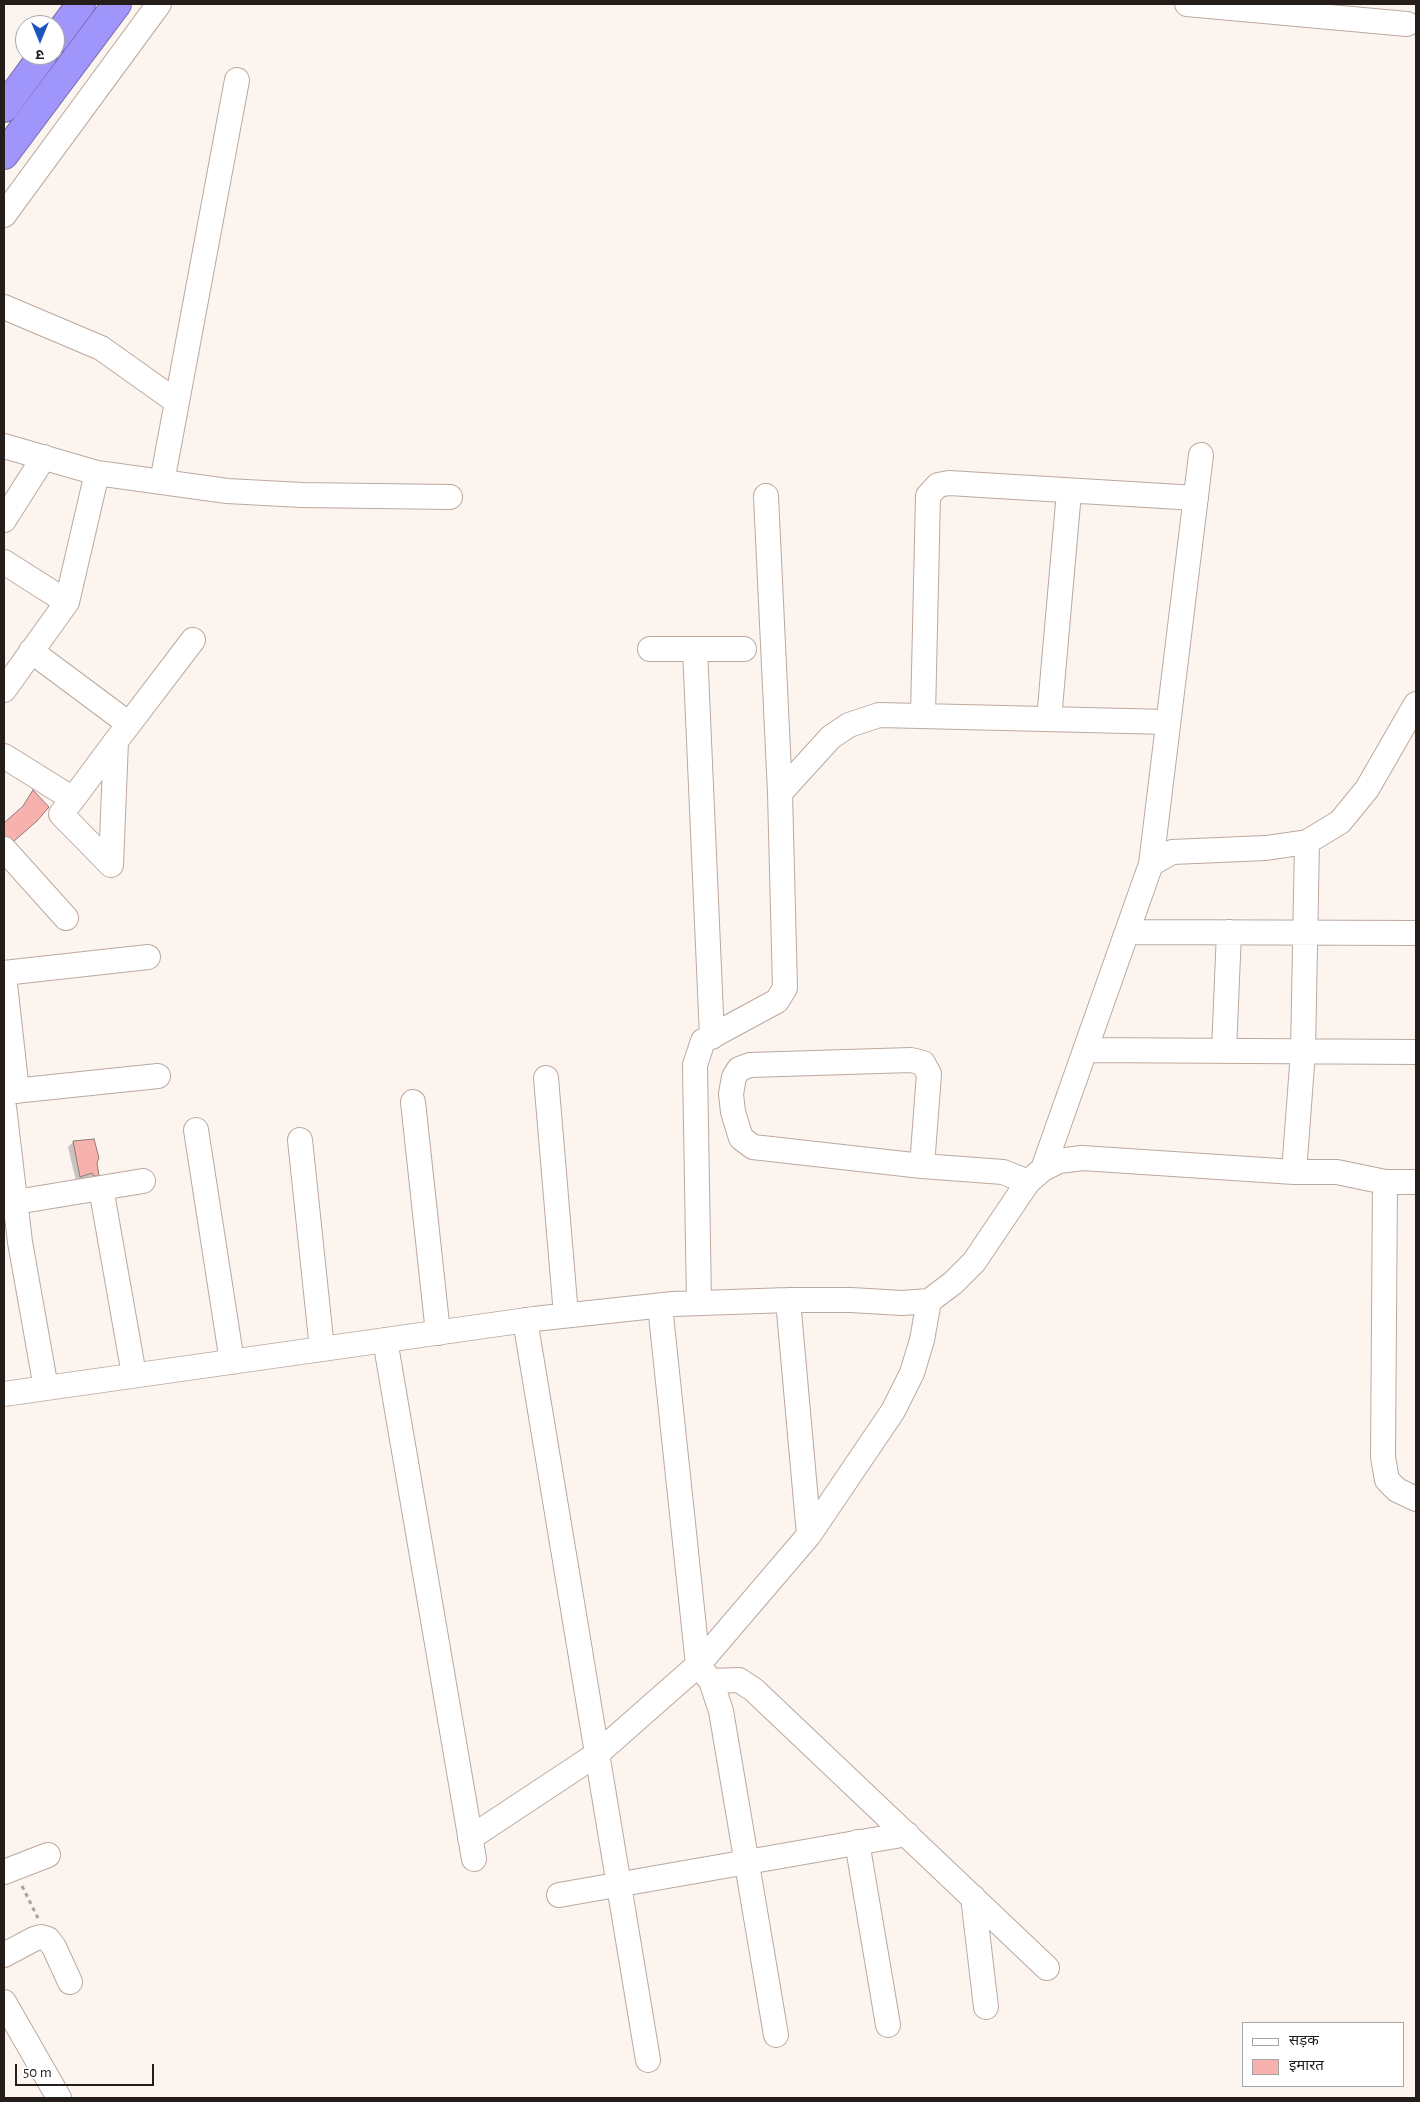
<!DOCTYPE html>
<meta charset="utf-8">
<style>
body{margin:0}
#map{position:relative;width:1420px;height:2102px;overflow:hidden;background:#fcf4ef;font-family:"Alegreya Sans","Noto Sans Devanagari",sans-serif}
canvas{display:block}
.frame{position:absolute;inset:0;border:5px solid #241d19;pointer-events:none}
.legend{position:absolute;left:1242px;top:2022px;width:162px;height:65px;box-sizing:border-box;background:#fff;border:1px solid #a7a5a3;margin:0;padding:6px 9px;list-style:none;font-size:15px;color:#241d19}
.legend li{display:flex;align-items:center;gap:10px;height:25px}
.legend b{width:25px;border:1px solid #a7a5a3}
.north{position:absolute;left:15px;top:15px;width:50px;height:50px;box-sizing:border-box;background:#fff;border:1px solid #a7a5a3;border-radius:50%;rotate:180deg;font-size:14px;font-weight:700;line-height:20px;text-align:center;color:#241d19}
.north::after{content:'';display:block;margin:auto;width:18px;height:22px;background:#1c54c0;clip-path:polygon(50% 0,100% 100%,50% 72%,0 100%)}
.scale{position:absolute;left:15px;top:2064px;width:139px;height:22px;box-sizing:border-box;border:2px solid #241d19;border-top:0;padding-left:6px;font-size:15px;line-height:18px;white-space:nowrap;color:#241d19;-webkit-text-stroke:4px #fff;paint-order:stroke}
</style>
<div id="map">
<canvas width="1420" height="2102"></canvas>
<div class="frame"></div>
<ul class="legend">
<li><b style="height:6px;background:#fff"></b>सड़क</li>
<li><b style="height:14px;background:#f8b2ae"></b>इमारत</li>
</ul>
<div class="north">उ</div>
<div class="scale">50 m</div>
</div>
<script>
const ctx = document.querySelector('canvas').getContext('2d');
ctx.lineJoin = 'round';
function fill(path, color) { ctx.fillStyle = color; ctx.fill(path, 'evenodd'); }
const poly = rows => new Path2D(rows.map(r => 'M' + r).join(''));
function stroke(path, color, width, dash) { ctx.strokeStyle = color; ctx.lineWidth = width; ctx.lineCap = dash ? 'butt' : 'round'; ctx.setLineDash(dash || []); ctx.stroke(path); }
fill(poly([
 [93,1140,97,1175,92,1180,89,1180,87,1178,76,1181,68,1147,73,1142]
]), '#0003');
const building = poly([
 [33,790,49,807,37,821,6,848,4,845,4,823,23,806,33,790],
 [94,1139,99,1158,97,1163,99,1176,94,1176,92,1173,80,1177,73,1141,94,1139]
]);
fill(building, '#f8b2ae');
stroke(building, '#8f7978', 1);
const minor = poly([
 [1187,4,1407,24],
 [4,215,159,4],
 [4,307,101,348,177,402],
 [4,446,97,473,227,491,302,495,450,497],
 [162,482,237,80],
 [4,520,44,457],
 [4,562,67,602],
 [650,649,744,649],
 [695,649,712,1037],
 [31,651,129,724],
 [4,690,67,602,97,473],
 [923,715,928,496,938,485,949,483,1196,498],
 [1049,719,1069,492],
 [116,741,111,865,61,814,73,799,116,741,193,640],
 [4,756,73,799],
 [780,793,831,737,849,725,879,715,1168,722],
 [4,849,66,918],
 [1151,864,1201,455],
 [1127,932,1416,933],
 [4,973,148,957],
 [4,975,17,1091],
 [1085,1050,1416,1052],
 [1224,1051,1229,932],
 [546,1078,566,1315],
 [4,1092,158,1076],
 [413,1102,438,1333],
 [4,1107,20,1242,46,1388],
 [196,1130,232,1362],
 [300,1140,322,1349],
 [922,1166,929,1074,923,1063,911,1060,750,1065,739,1069,734,1077,731,1094,733,1112,741,1138,753,1147,922,1166,1003,1172,1028,1182],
 [1043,1169,1059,1161,1082,1158,1294,1172,1337,1172,1385,1182,1416,1182],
 [1294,1172,1303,1052,1307,842],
 [1385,1182,1383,1457,1387,1480,1397,1490,1416,1499],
 [101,1188,134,1375],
 [16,1202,143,1181],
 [788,1300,809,1535],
 [699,1303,695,1065,703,1041,777,1001,785,988,780,793,766,496],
 [660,1306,698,1665,711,1681,721,1711,776,2035],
 [525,1320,648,2060],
 [385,1340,474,1859],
 [4,1394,534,1319,673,1304,788,1300,851,1300,902,1303,929,1301,953,1283,974,1262,1028,1182,1043,1169,1151,864,1172,852,1266,848,1307,842,1340,822,1367,789,1416,704],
 [711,1681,739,1680,754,1690,1047,1968],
 [470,1838,597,1754,698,1665,809,1535,893,1411,912,1373,922,1340,929,1301],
 [857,1842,888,2025],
 [4,1872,48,1855],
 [559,1895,907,1834],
 [973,1897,986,2007],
 [4,1955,34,1939,41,1937,48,1939,54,1947,70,1982],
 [4,2002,59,2098]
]);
const highway = poly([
 [55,39,81,4],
 [4,108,43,55],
 [4,155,117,4]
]);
stroke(minor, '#bca99e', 26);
stroke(highway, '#746bab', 30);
stroke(poly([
 [22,1886,38,1918]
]), '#a9a29d', 3, [4, 4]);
stroke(minor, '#fff', 24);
stroke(highway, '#9f95fa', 28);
</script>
